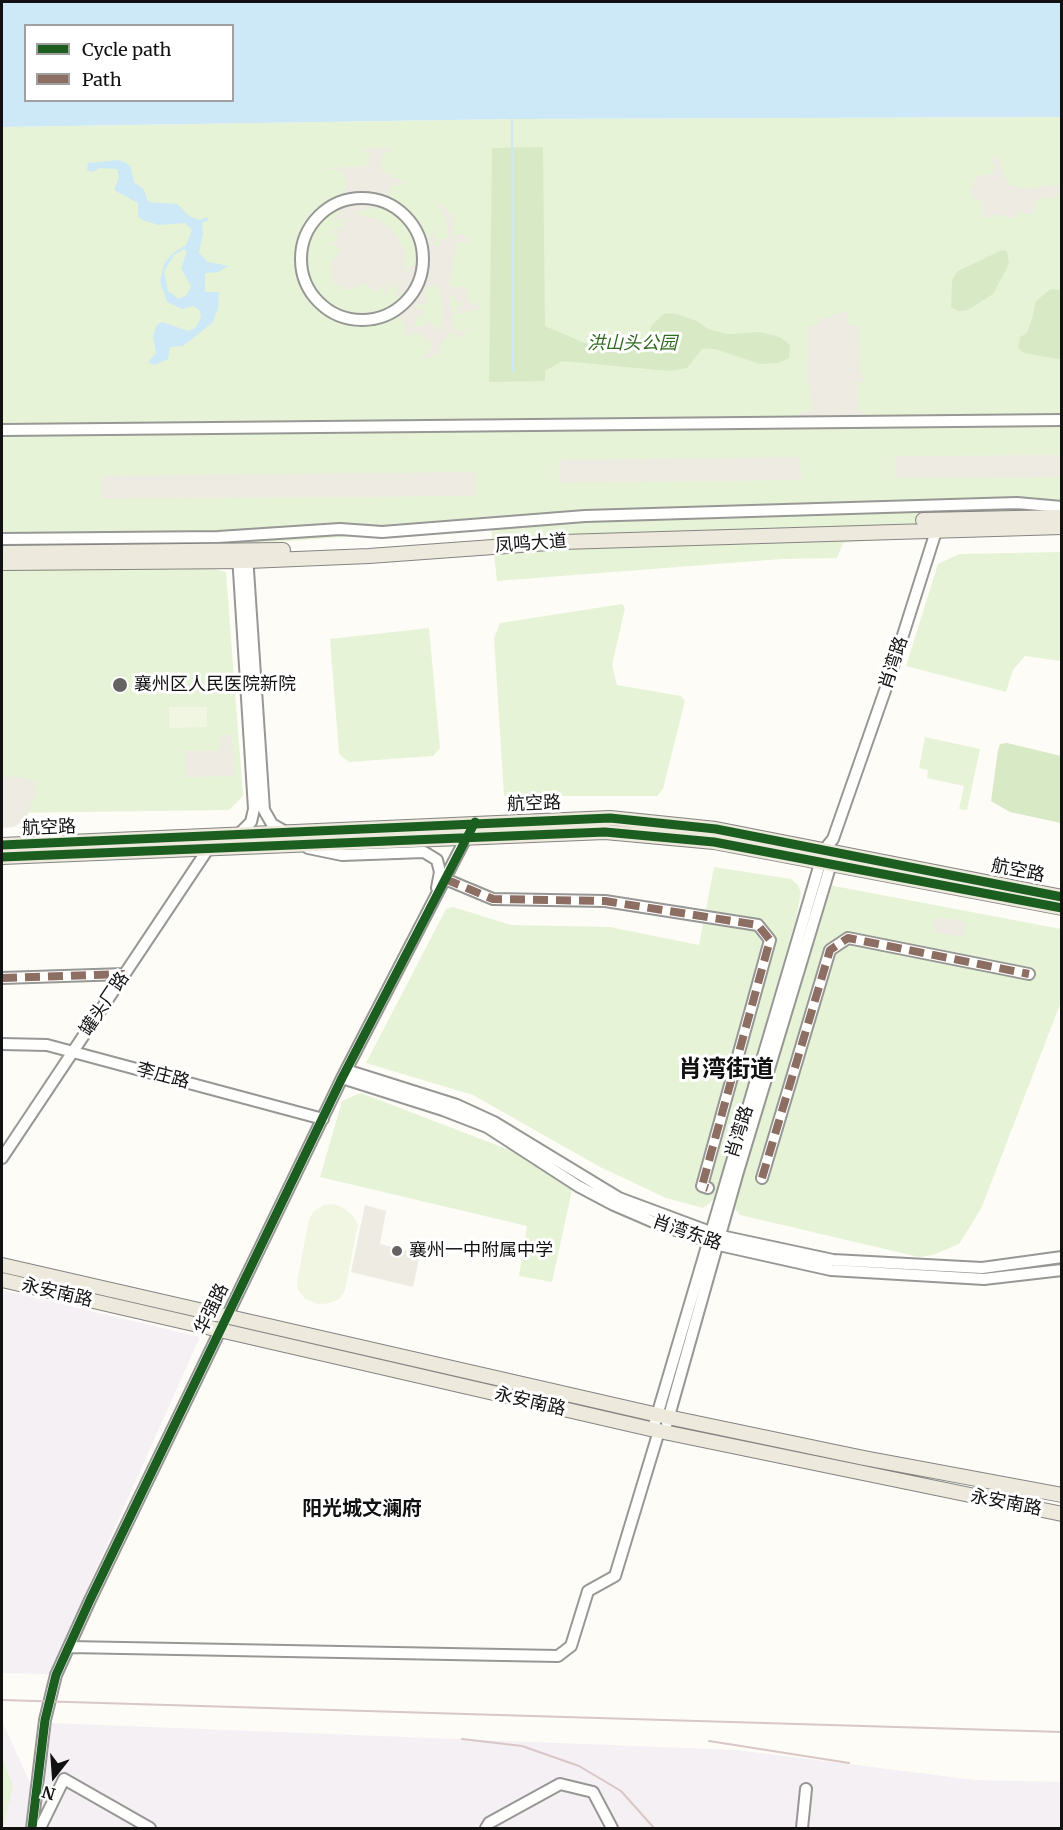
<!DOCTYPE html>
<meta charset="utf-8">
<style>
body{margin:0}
#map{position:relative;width:1063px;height:1830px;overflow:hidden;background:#fdfcf7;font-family:Merriweather,serif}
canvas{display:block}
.frame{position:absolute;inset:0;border:3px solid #111;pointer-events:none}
.legend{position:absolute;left:24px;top:24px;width:210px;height:78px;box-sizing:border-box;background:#fff;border:2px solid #a0a0a0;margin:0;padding:8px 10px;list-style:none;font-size:18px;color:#111}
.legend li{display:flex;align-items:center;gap:12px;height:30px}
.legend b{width:30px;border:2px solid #a0a0a0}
.north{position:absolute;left:24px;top:1746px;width:60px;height:60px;-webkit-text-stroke:4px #fff;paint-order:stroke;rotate:197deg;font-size:16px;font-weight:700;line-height:24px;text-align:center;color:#111}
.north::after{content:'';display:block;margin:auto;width:21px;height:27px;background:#111;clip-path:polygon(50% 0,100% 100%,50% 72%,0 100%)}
</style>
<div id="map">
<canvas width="1063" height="1830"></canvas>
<div class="frame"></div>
<ul class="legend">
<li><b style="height:8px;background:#1b5e20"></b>Cycle path</li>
<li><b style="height:8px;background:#8d6e63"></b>Path</li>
</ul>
<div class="north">N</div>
</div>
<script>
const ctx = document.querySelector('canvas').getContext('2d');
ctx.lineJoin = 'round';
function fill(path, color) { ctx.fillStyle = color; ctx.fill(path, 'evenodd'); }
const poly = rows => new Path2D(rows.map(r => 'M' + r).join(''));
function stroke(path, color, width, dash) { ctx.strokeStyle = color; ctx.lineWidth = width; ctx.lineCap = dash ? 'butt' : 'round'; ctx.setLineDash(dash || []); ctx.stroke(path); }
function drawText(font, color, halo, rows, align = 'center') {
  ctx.font = font + ' Merriweather,"Noto Sans SC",serif'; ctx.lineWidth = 6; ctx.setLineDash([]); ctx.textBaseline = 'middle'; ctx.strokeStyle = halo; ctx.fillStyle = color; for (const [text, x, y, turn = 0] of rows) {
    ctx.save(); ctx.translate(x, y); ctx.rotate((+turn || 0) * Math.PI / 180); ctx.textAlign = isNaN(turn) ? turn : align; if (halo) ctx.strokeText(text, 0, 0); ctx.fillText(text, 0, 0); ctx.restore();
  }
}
fill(poly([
 [2,1290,200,1337,49,1674,2,1673],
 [2,1721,31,1785,30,1828,2,1828],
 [49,1723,737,1750,975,1780,1062,1782,1061,1828,32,1828]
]), '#f5f0f3');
fill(poly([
 [1061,117,1061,524,843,543,837,558,782,559,497,581,491,527,244,544,2,544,2,127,512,119],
 [1061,552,1061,661,1025,656,1013,670,1006,692,906,666,938,564,959,554],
 [213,569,226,572,243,796,229,810,2,813,2,570],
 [622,604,625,608,612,665,617,685,681,696,685,701,663,789,657,796,504,796,494,638,500,623],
 [429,628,440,748,433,756,349,762,339,754,330,639],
 [925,737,980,749,967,810,959,809,964,786,927,778,928,770,919,768],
 [714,867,791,879,798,885,801,893,796,919,715,1199,703,1208,666,1198,600,1167,473,1095,366,1063,446,909,453,907,511,925,610,927,699,945],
 [829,885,1061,929,1061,1002,981,1209,959,1244,933,1255,919,1257,740,1215,734,1208,732,1200],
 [361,1093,512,1151,572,1190,552,1282,519,1276,527,1226,320,1177,342,1101],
 [2,1757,13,1786,3,1828,2,1828]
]), '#e7f3d7');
fill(poly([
 [543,147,545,326,587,344,613,346,636,343,645,339,652,325,665,313,677,314,697,321,708,329,727,334,760,332,780,337,790,345,789,358,778,363,760,364,715,349,702,349,687,368,669,371,562,361,545,371,545,381,489,382,492,148],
 [1002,250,1007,251,1009,264,993,294,968,310,958,311,951,307,952,280,958,271],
 [1051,289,1061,290,1062,358,1058,359,1024,353,1018,348,1020,337,1027,333,1031,322,1036,301],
 [1007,743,1061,756,1061,823,1010,812,991,801,998,750,1000,744]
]), '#d8eac5');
fill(poly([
 [169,707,207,707,207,727,169,728],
 [334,1204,344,1208,354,1217,358,1225,345,1290,339,1299,331,1303,318,1304,305,1299,298,1290,297,1282,309,1219,314,1211,324,1205]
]), '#f0f6e1');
fill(poly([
 [360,148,393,148,383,155,381,166,383,171,405,183,391,186,387,196,410,220,422,240,426,241,432,233,435,234,434,245,439,246,440,238,449,240,445,218,435,201,447,210,458,226,452,226,453,238,463,233,469,245,462,241,457,244,449,283,452,288,462,286,467,288,469,302,474,305,479,299,479,306,478,309,459,314,456,308,463,304,455,302,455,295,449,296,455,330,459,332,469,328,460,338,449,332,439,349,441,351,433,356,420,360,432,348,431,343,414,331,408,337,405,335,405,325,394,312,404,303,401,299,407,289,396,298,394,296,402,284,400,283,395,289,393,288,395,281,383,297,381,295,390,282,374,292,366,283,353,289,346,289,334,282,331,276,331,262,340,251,335,244,329,245,339,237,337,232,345,228,331,234,330,232,348,223,340,224,339,221,346,219,346,216,333,221,331,219,339,215,342,209,332,214,327,209,343,196,347,183,344,174,339,170,324,169,366,166,370,156],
 [375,204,399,215,416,238,420,258,415,252,415,266,410,266,408,275,405,269,405,252,394,231,377,219,356,214,356,211,366,211,366,207,379,209],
 [433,285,441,293,443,313,441,329,436,329,430,320,423,327,417,327,416,319,424,313,424,310,417,308,417,304,428,304,424,289],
 [998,155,1005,178,1011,185,1024,189,1058,185,1061,187,1061,193,1052,199,1040,197,1035,203,1036,211,1029,215,1021,211,1012,219,997,214,988,219,981,212,984,205,972,196,971,189,977,177,993,173,994,165,990,161],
 [848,311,848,325,859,325,860,373,863,374,863,383,857,383,858,411,864,411,864,422,801,422,800,412,812,411,810,385,807,385,808,326,818,325,818,320],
 [1061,455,1061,477,895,478,895,456],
 [800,457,801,480,559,483,559,460],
 [476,472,476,496,102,499,102,476],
 [232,735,234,776,186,777,185,751,220,751,220,736],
 [2,776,19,777,33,781,37,789,26,819,14,827,2,828],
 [935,917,966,922,964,937,933,932],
 [365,1205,386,1211,380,1244,420,1254,413,1287,351,1272]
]), '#edebe2');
fill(poly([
 [2,2,1061,2,1061,117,512,119,2,127],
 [26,26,232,26,232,100,26,100],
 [119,160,130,165,134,182,144,190,148,202,177,204,189,216,199,220,207,217,208,220,202,223,203,234,199,253,208,262,229,266,218,272,205,273,205,292,219,292,218,309,212,323,183,346,170,347,168,359,154,365,148,362,156,353,153,336,157,325,162,322,188,331,195,328,201,318,200,311,194,306,182,309,167,302,160,282,164,264,172,254,186,245,192,230,185,223,159,225,142,220,138,216,138,203,114,190,119,177,117,169,100,168,92,172,87,170,88,163],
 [184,249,187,252,181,268,191,286,187,295,179,299,168,291,164,271,174,255]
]), '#cde8f7');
stroke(poly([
 [512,119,513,371]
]), '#cde8f7', 2);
const minor = poly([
 '301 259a61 61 0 1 1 122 0a61 61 0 1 1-122 0Z',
 [2,430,1062,420],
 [2,539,218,537,340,529,382,532,585,516,1017,503,1062,507],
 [247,555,264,810,272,824,286,832],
 [238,835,251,822,254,809,238,555],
 [308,848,342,855,424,852,437,860,440,872,437,888],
 [445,879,493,899,605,901,758,925,770,940,702,1186,708,1188],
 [2,978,125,974],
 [2,1044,47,1045,323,1119],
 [346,1070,457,1105,494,1122,619,1198,721,1236,833,1260,982,1268,1062,1257],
 [342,1078,443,1110,487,1127,578,1186,614,1205,658,1224,719,1245,831,1270,984,1279,1062,1270],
 [2,1158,208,849],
 [762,1178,830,950,848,938,1029,974],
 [667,1423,737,1175,833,857],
 [653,1429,824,850,833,839,889,679,938,525],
 [69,1647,558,1656,571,1646,588,1591,615,1576,659,1431],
 [32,1828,45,1720,56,1675,90,1600,342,1078,469,832],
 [40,1828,64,1779,150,1828],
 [486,1828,489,1823,560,1784,593,1792,612,1828],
 [802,1828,806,1789]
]);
const major = poly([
 [923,520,1062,517],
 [2,553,283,550],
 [2,563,248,561,369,556,562,542,1062,527],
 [2,845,610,818,716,829,1062,897],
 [2,857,605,832,714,842,1062,908],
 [2,1265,658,1415,864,1458,1062,1495],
 [2,1280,659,1431,1062,1514]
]);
stroke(minor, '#979795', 14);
stroke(major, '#858482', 16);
stroke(minor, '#fffffe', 10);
stroke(major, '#ede9dc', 14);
stroke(poly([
 [2,1700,1062,1732],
 [462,1739,522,1746,579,1766,621,1791,654,1828],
 [709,1741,849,1763]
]), '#d9c6c7', 2);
stroke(poly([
 [445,879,493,899,605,901,758,925,770,940,702,1186,708,1188],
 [2,978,125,974],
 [762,1178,830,950,848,938,1029,974]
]), '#8d6e63', 8, [15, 8]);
stroke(poly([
 [2,845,610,818,716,829,1062,897],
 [2,857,605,832,714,842,1062,908],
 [32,1828,45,1720,56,1675,90,1600,342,1078,475,822]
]), '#1b5e20', 9);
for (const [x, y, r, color] of [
 [120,685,8,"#646362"],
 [397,1251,6,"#646362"]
]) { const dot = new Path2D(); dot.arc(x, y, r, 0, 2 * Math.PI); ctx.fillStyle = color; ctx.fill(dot); stroke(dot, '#fff', 2); }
drawText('italic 18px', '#2f6b1f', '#fff', [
 ["洪山头公园",632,344]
]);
drawText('18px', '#111', '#fff', [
 ["凤鸣大道",531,544,-4],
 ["肖湾路",894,663,-72],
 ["航空路",534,804,-2],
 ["航空路",49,828,-2],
 ["航空路",1018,871,11],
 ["罐头厂路",105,1004,-56],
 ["李庄路",163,1076,15],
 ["肖湾路",740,1132,-73],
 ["肖湾东路",687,1233,19],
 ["永安南路",57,1293,13],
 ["华强路",212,1309,-64],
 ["永安南路",530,1402,13],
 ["永安南路",1006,1503,11]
]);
drawText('18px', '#111', '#fff', [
 ["襄州区人民医院新院",134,685],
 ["襄州一中附属中学",409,1251]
], 'left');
drawText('bold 20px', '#111', '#fff', [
 ["阳光城文澜府",362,1509]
]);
drawText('bold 24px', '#111', '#fff', [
 ["肖湾街道",726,1070]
]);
</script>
